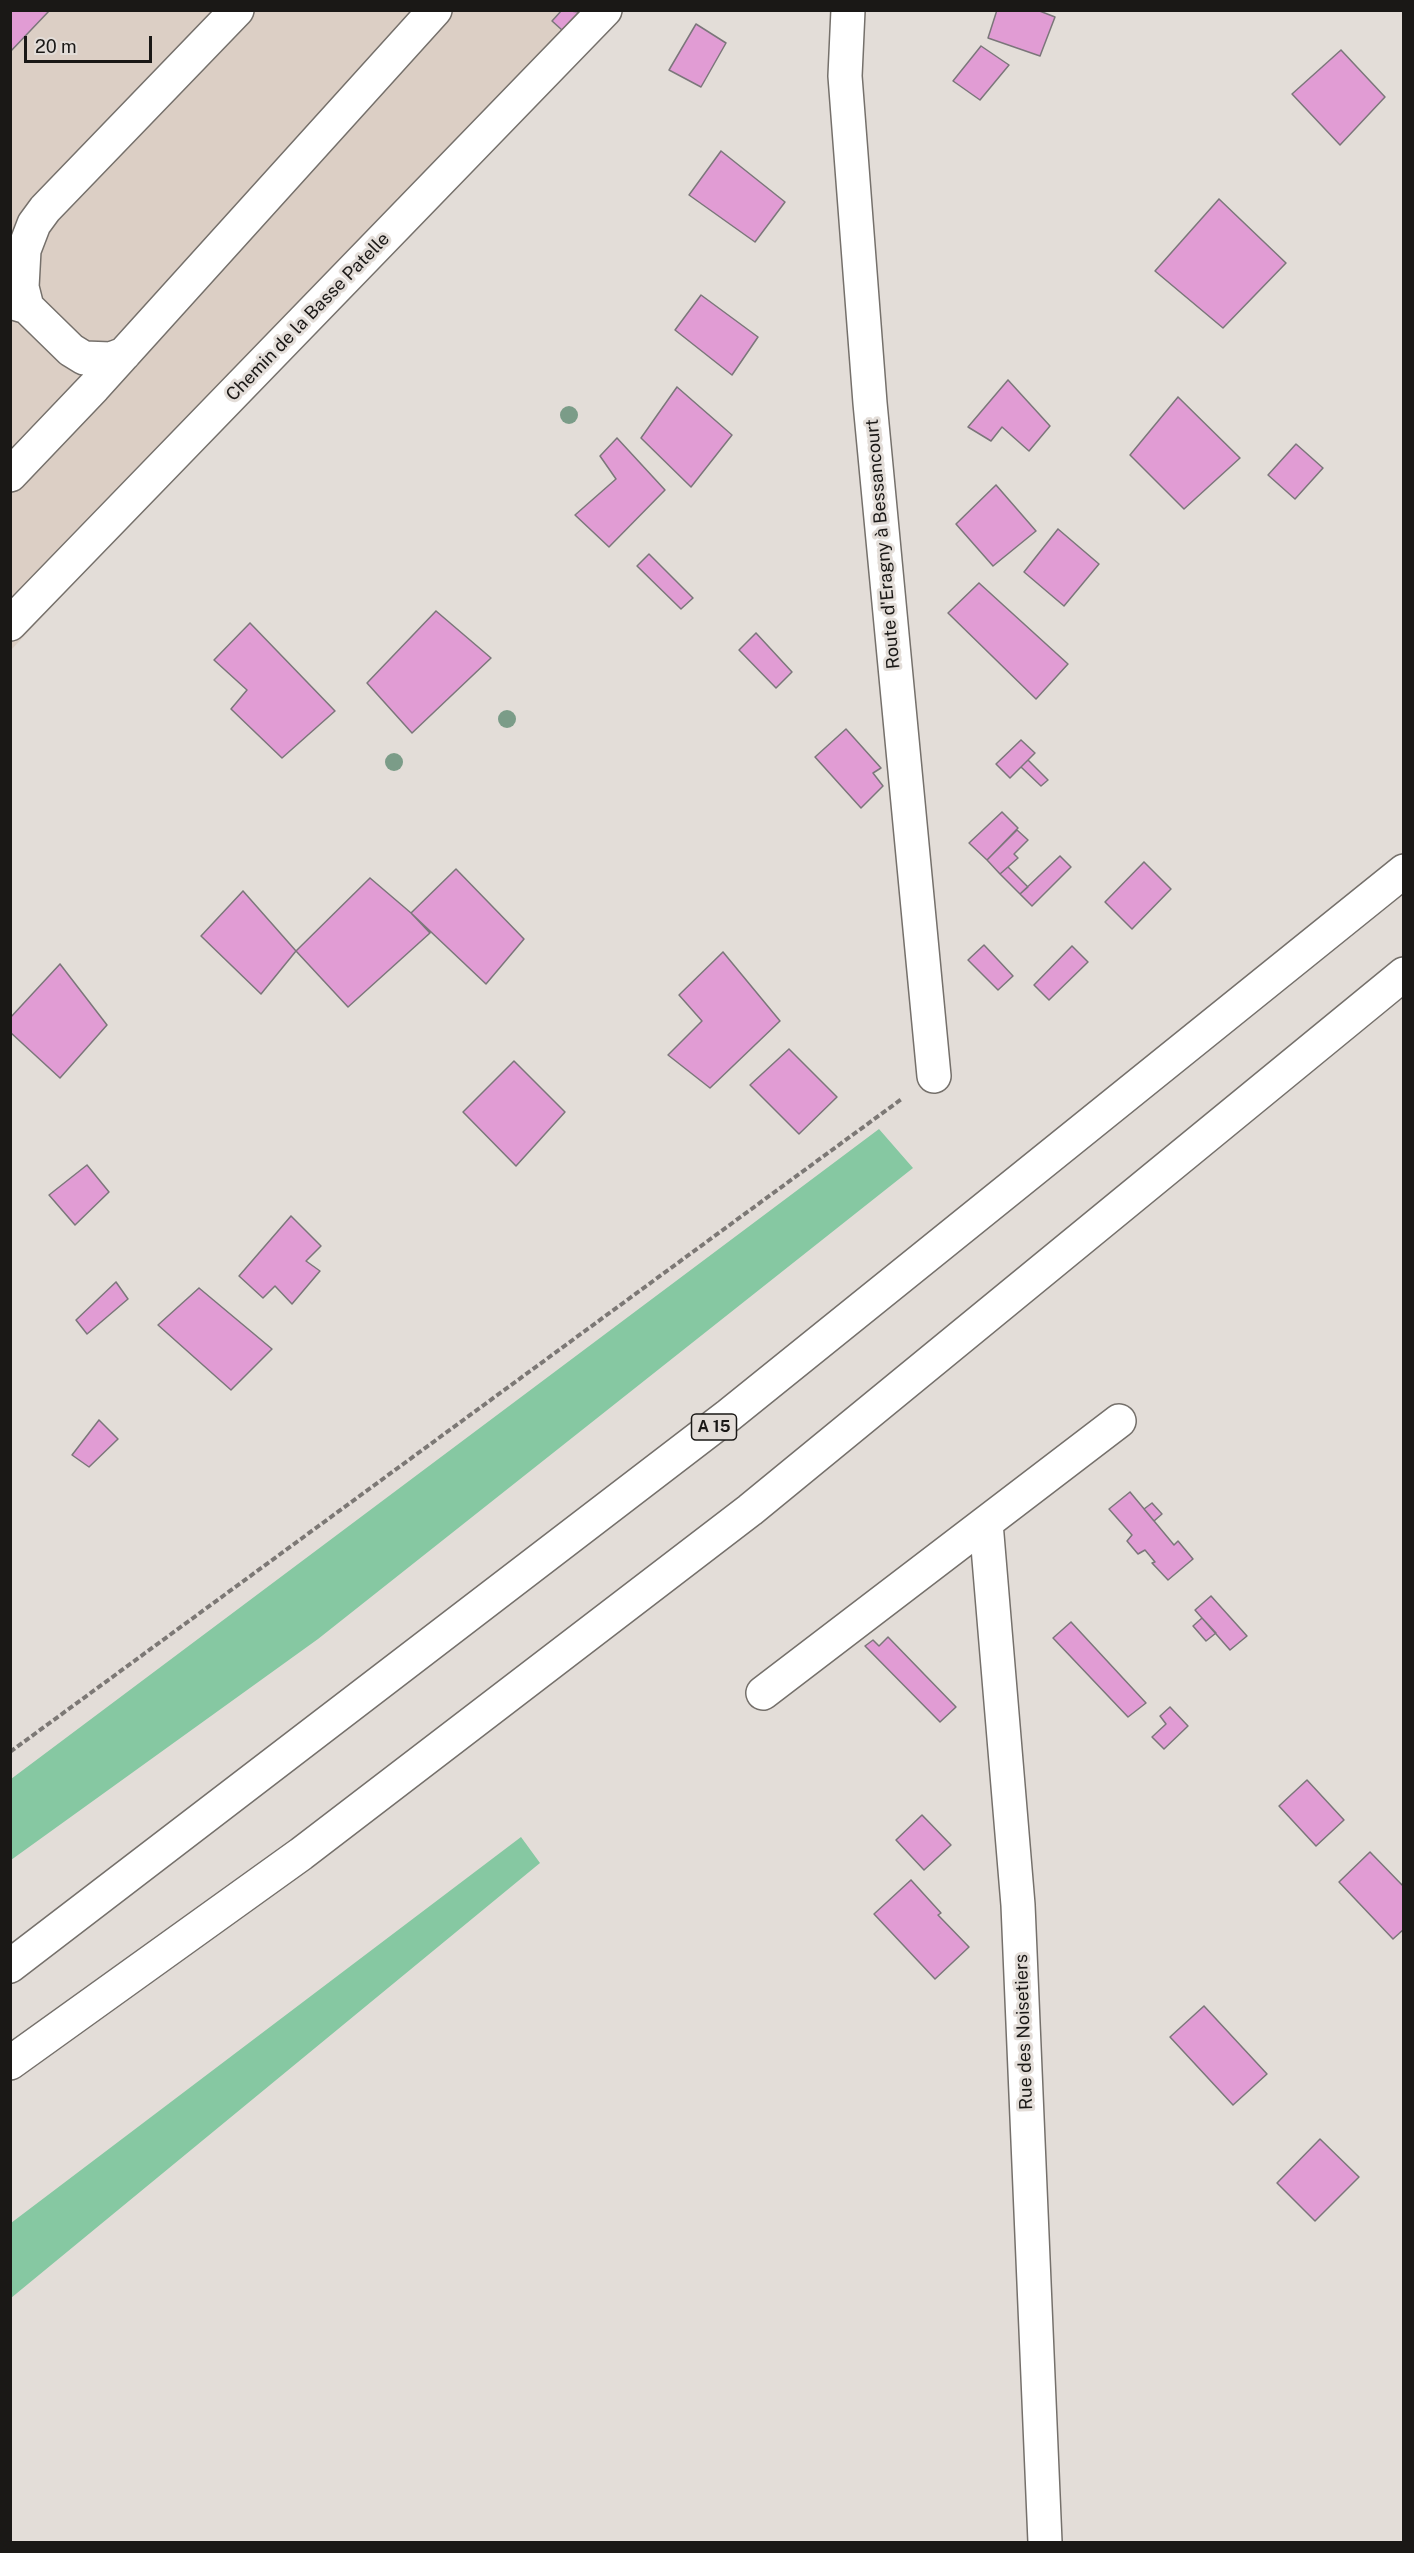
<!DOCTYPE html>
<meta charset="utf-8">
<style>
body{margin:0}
#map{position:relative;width:1414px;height:2553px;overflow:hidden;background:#e3ddd8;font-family:"Public Sans",sans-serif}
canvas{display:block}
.frame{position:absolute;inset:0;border:12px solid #1a1816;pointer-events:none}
.scale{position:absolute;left:24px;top:36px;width:128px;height:27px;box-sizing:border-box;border:3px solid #1a1816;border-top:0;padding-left:8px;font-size:18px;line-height:21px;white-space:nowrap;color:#1a1816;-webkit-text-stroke:4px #e3ddd8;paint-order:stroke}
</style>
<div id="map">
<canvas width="1414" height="2553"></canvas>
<div class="frame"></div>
<div class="scale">20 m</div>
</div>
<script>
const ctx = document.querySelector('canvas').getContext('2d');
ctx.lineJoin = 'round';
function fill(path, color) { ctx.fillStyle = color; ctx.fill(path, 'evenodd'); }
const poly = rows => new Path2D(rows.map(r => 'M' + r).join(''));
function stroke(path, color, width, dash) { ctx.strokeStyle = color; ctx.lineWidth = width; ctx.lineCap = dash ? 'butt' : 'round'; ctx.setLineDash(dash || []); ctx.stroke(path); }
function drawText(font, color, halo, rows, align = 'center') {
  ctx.font = font + ' "Public Sans",sans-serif'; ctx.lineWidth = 6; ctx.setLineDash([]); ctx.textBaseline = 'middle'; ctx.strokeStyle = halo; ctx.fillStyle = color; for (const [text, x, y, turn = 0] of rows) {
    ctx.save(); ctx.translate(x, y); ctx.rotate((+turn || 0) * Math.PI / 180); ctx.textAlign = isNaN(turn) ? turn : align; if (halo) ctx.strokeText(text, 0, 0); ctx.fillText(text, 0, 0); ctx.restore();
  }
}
fill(poly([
 [11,11,616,11,11,650]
]), '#dccfc5');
fill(poly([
 [879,1129,913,1168,318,1639,11,1860,11,1779],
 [521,1837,540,1863,11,2298,11,2223]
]), '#86c8a2');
const building = poly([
 [10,10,50,10,10,52,10,10],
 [562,10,579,12,562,30,552,21,562,10],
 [997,10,1037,10,1055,17,1040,56,988,38,997,10],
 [696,24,726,43,701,87,669,70,696,24],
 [981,46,1009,65,980,100,953,81,981,46],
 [1341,50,1385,97,1340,145,1292,94,1341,50],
 [721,151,785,202,755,242,689,195,721,151],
 [1219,199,1286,263,1223,328,1155,271,1219,199],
 [701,295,758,337,732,375,675,330,701,295],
 [1008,380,1050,426,1029,451,1002,427,991,441,968,427,1008,380],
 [677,387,732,435,691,487,641,438,677,387],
 [1178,397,1240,458,1184,509,1130,455,1178,397],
 [617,438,665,490,609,547,575,515,616,479,600,456,617,438],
 [1296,444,1323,468,1295,499,1268,475,1296,444],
 [996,485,1036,531,993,566,956,524,996,485],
 [1058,529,1099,564,1064,606,1024,572,1058,529],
 [649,554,693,598,681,609,637,566,649,554],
 [979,583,1068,664,1036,699,948,613,979,583],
 [436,611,491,658,412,733,367,683,436,611],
 [250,623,335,711,282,758,231,709,247,690,214,660,250,623],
 [756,633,792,672,776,688,739,650,756,633],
 [846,729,881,768,873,773,883,786,861,808,815,757,846,729],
 [1021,740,1035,753,1010,778,996,764,1021,740],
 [1028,760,1048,780,1041,786,1021,767,1028,760],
 [1002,812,1018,828,987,860,969,843,1002,812],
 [1017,830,1028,840,1014,854,1018,858,1000,874,987,860,1017,830],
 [1060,856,1071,867,1032,906,1020,894,1060,856],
 [1144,862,1171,889,1132,929,1105,902,1144,862],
 [1008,867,1028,887,1020,894,1000,874,1008,867],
 [456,869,524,939,486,984,411,913,456,869],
 [370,878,411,913,430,933,348,1007,296,951,370,878],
 [243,891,296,951,261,994,201,936,243,891],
 [984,945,1013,976,998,990,968,960,984,945],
 [1072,946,1088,962,1049,1000,1034,985,1072,946],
 [723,952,780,1021,710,1088,668,1055,702,1021,679,995,723,952],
 [60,964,107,1025,60,1078,10,1032,10,1018,60,964],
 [789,1049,837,1097,799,1134,750,1085,789,1049],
 [514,1061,565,1112,516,1166,463,1112,514,1061],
 [87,1165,109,1192,75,1225,49,1195,87,1165],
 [291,1216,321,1246,306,1261,320,1271,292,1304,275,1286,263,1298,239,1276,291,1216],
 [116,1282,128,1299,87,1334,76,1320,116,1282],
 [199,1288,272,1349,231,1390,158,1325,199,1288],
 [99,1420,118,1439,89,1467,72,1455,99,1420],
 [1130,1492,1174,1545,1178,1541,1193,1559,1168,1580,1152,1563,1155,1562,1145,1550,1138,1554,1127,1541,1132,1535,1109,1509,1130,1492],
 [1152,1503,1162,1514,1154,1521,1144,1509,1152,1503],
 [1211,1596,1247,1636,1230,1650,1195,1610,1211,1596],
 [1202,1618,1216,1633,1206,1641,1193,1626,1202,1618],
 [1071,1622,1146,1703,1128,1717,1053,1638,1071,1622],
 [888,1637,956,1707,940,1722,865,1646,873,1640,879,1646,888,1637],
 [1170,1707,1188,1726,1164,1749,1152,1737,1166,1724,1160,1716,1170,1707],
 [1307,1780,1344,1820,1316,1846,1279,1806,1307,1780],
 [922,1815,951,1845,924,1870,896,1840,922,1815],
 [1370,1852,1404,1887,1404,1929,1393,1939,1339,1882,1370,1852],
 [911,1880,941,1913,938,1915,969,1947,935,1979,874,1914,911,1880],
 [1204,2006,1267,2074,1233,2105,1170,2037,1204,2006],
 [1320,2139,1359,2177,1315,2221,1277,2183,1320,2139]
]);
fill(building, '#e19cd4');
stroke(building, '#7b767a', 1.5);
const minor = poly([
 [848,10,845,76,870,403,934,1076],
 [10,302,27,307,71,350,84,358,111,359,124,354],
 [27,307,22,287,24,250,34,224,45,209,237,10],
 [10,475,94,387,435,10],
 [10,624,605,10],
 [986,1523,1018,1905,1045,2542],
 [763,1693,1119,1421]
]);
const highway = poly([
 [10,1966,729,1415,1404,871],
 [10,2063,301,1854,750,1510,1404,974]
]);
stroke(minor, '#75706b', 36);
stroke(highway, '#75706b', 36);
stroke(poly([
 [10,1752,903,1098]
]), '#7c7875', 4, [6, 3]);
stroke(minor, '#fff', 33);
stroke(highway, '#fff', 33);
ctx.fillStyle = '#7b9c88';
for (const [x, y] of [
 [569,415],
 [507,719],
 [394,762]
]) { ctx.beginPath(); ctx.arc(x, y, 9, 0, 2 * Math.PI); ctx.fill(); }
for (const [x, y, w] of [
 [714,1427,45]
]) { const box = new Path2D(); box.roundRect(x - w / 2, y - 13, w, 26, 4.5); ctx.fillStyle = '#e3ddd8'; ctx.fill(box); stroke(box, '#1a1816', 1.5); }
drawText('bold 16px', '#1a1816', null, [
 ["A 15",714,1427]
]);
drawText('18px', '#1a1816', '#e3ddd8', [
 ["Chemin de la Basse Patelle",308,317,-46],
 ["Route d'Eragny à Bessancourt",883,544,-95],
 ["Rue des Noisetiers",1024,2032,-92]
]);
</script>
